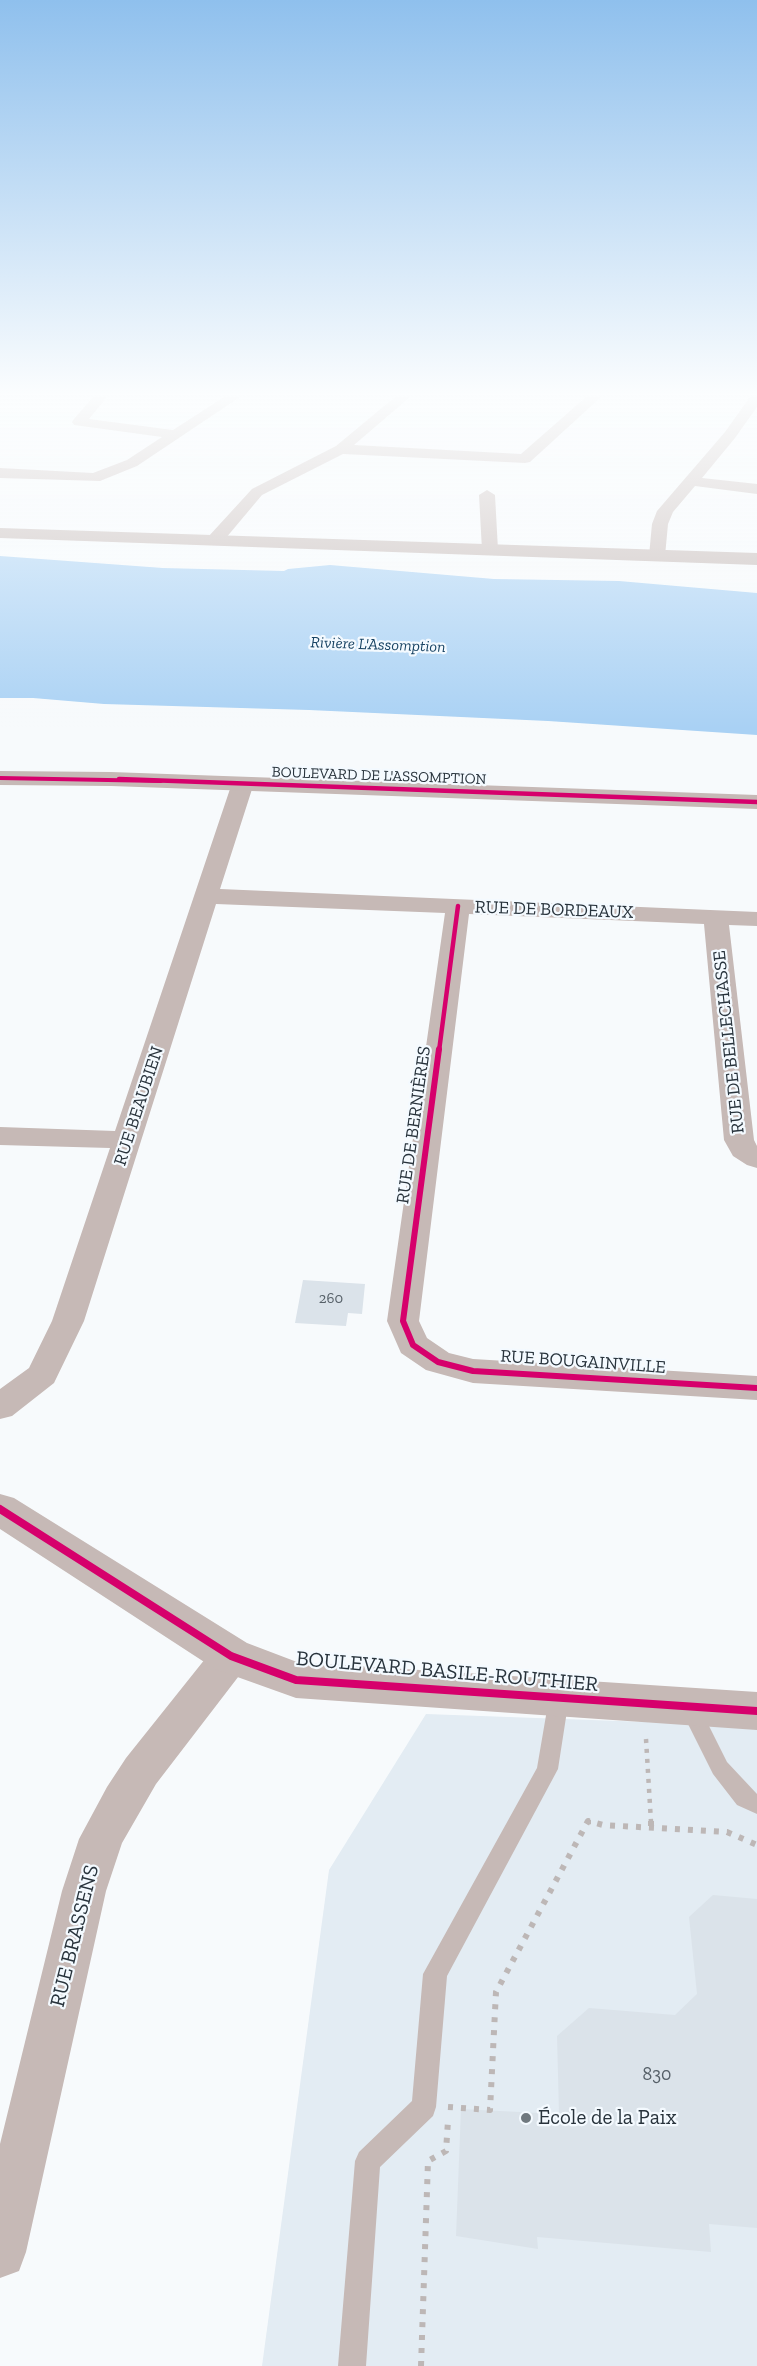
<!DOCTYPE html>
<meta charset="utf-8">
<style>
body{margin:0}
canvas{display:block;background:#f7fafc}
</style>
<canvas width="757" height="2366"></canvas>
<script>
const ctx = document.querySelector('canvas').getContext('2d');
ctx.lineJoin = 'round';
function fill(path, color) { ctx.fillStyle = color; ctx.fill(path, 'evenodd'); }
const poly = rows => new Path2D(rows.map(r => 'M' + r).join(''));
function stroke(path, color, width, dash) { ctx.strokeStyle = color; ctx.lineWidth = width; ctx.lineCap = dash ? 'butt' : 'round'; ctx.setLineDash(dash || []); ctx.stroke(path); }
function drawText(font, color, halo, rows, align = 'center') {
  ctx.font = font + ' "Zilla Slab",serif'; ctx.lineWidth = 4.5; ctx.setLineDash([]); ctx.textBaseline = 'middle'; ctx.strokeStyle = halo; ctx.fillStyle = color; for (const [text, x, y, turn = 0] of rows) {
    ctx.save(); ctx.translate(x, y); ctx.rotate((+turn || 0) * Math.PI / 180); ctx.textAlign = isNaN(turn) ? turn : align; if (halo) ctx.strokeText(text, 0, 0); ctx.fillText(text, 0, 0); ctx.restore();
  }
}
fill(poly([
 [426,1714,757,1726,757,2366,262,2366,329,1870]
]), '#e3ecf3');
fill(poly([
 [0,556,163,568,284,571,288,569,330,565,494,579,619,581,757,593,757,735,548,721,309,710,104,704,33,698,0,698]
]), '#a9d1f4');
fill(poly([
 [303,1280,365,1284,362,1314,348,1313,346,1326,295,1323],
 [713,1895,757,1899,757,2228,709,2224,711,2252,537,2237,538,2249,456,2236,461,2109,559,2114,557,2036,589,2008,675,2015,697,1994,689,1917]
]), '#dbe3ea');
stroke(poly([
 [646,1739,651,1822],
 [587,1822,593,1822]
]), '#bdb7b6', 4.5, [4, 6]);
stroke(poly([
 [651,1821,651,1828],
 [448,2107,490,2110,496,1992,588,1821,603,1825,727,1832,757,1845],
 [421,2366,428,2161,446,2151,448,2121]
]), '#bdb7b6', 6, [5, 8]);
fill(poly([
 [559,1689,566,1692,569,1698,558,1769,447,1976,436,2107,433,2116,380,2167,366,2366,338,2366,355,2161,359,2152,412,2101,423,1974,537,1768,549,1698,552,1692,559,1689],
 [691,1701,698,1704,727,1762,757,1794,757,1814,737,1805,713,1774,681,1710,684,1704,691,1701]
]), '#c6b9b6');
fill(poly([
 [93,397,107,397,89,419,173,430,224,397,240,397,137,466,100,481,0,478,0,468,93,473,127,460,162,437,74,425,72,422,74,419,93,397],
 [395,397,410,397,354,445,521,454,586,397,601,397,530,462,525,463,343,454,262,495,220,545,208,545,206,541,208,537,252,489,336,446,395,397],
 [750,397,757,397,757,407,735,438,702,478,757,484,757,494,695,486,673,512,668,524,665,556,663,560,651,560,649,556,652,524,657,511,725,432,750,397],
 [487,490,495,495,498,550,490,555,482,550,479,495,487,490],
 [243,777,251,778,254,783,220,889,757,912,757,926,729,925,754,1140,757,1146,757,1168,747,1165,733,1156,724,1140,704,924,469,914,419,1321,427,1338,449,1353,473,1359,757,1376,757,1400,473,1383,426,1370,401,1353,387,1321,445,913,216,904,84,1321,54,1383,12,1416,0,1419,0,1389,29,1368,52,1321,110,1148,0,1145,0,1127,115,1131,232,783,235,778,243,777],
 [231,1640,245,1644,251,1656,245,1668,156,1784,122,1843,106,1891,26,2252,19,2271,0,2278,0,2144,62,1891,79,1839,107,1787,126,1758,217,1644,231,1640]
]), '#c6b9b6');
fill(poly([
 [0,771,111,772,757,795,757,809,111,786,0,785,0,771],
 [0,1494,14,1498,247,1643,297,1662,757,1692,757,1730,296,1698,215,1669,0,1529,0,1494]
]), '#c6b9b6');
fill(poly([
 [0,528,757,553,757,565,0,538,0,528]
]), '#c4b8b5');
stroke(poly([
 [0,778,161,781]
]), '#d6006c', 4);
stroke(poly([
 [119,779,757,802],
 [439,1051,458,906]
]), '#d6006c', 4.5);
stroke(poly([
 [439,1049,403,1321,413,1345,438,1362,473,1371,757,1388]
]), '#d6006c', 6);
stroke(poly([
 [0,1509,231,1656,296,1680,757,1711]
]), '#d6006c', 8);
const sky = ctx.createLinearGradient(0, 0, 0, 729);
sky.addColorStop(0, '#8fc0ed');
sky.addColorStop(0.54, '#fbfdfe');
sky.addColorStop(1, '#fbfdfe00');
ctx.fillStyle = sky;
ctx.fillRect(0, 0, 757, 729);
for (const [x, y, r, color] of [
 [526,2118,6,"#70797f"]
]) { const dot = new Path2D(); dot.arc(x, y, r, 0, 2 * Math.PI); ctx.fillStyle = color; ctx.fill(dot); stroke(dot, '#f4faff', 2); }
drawText('15px', '#28333c', '#f4faff', [
 ["BOULEVARD DE L'ASSOMPTION",379,776,2]
]);
drawText('15px', '#566068', null, [
 ["260",331,1299]
]);
drawText('italic 16px', '#194464', '#f4faff', [
 ["Rivière L'Assomption",378,645,2]
]);
drawText('18px', '#28333c', '#f4faff', [
 ["RUE DE BORDEAUX",554,910,2],
 ["RUE DE BELLECHASSE",729,1042,-96],
 ["RUE BEAUBIEN",139,1106,-72],
 ["RUE DE BERNIÈRES",414,1125,-82],
 ["RUE BOUGAINVILLE",583,1362,4]
]);
drawText('18px', '#566068', null, [
 ["830",657,2075]
]);
drawText('21px', '#28333c', '#f4faff', [
 ["BOULEVARD BASILE-ROUTHIER",447,1672,5],
 ["RUE BRASSENS",75,1936,-76]
]);
drawText('21px', '#28333c', '#f4faff', [
 ["École de la Paix",538,2118]
], 'left');
</script>
